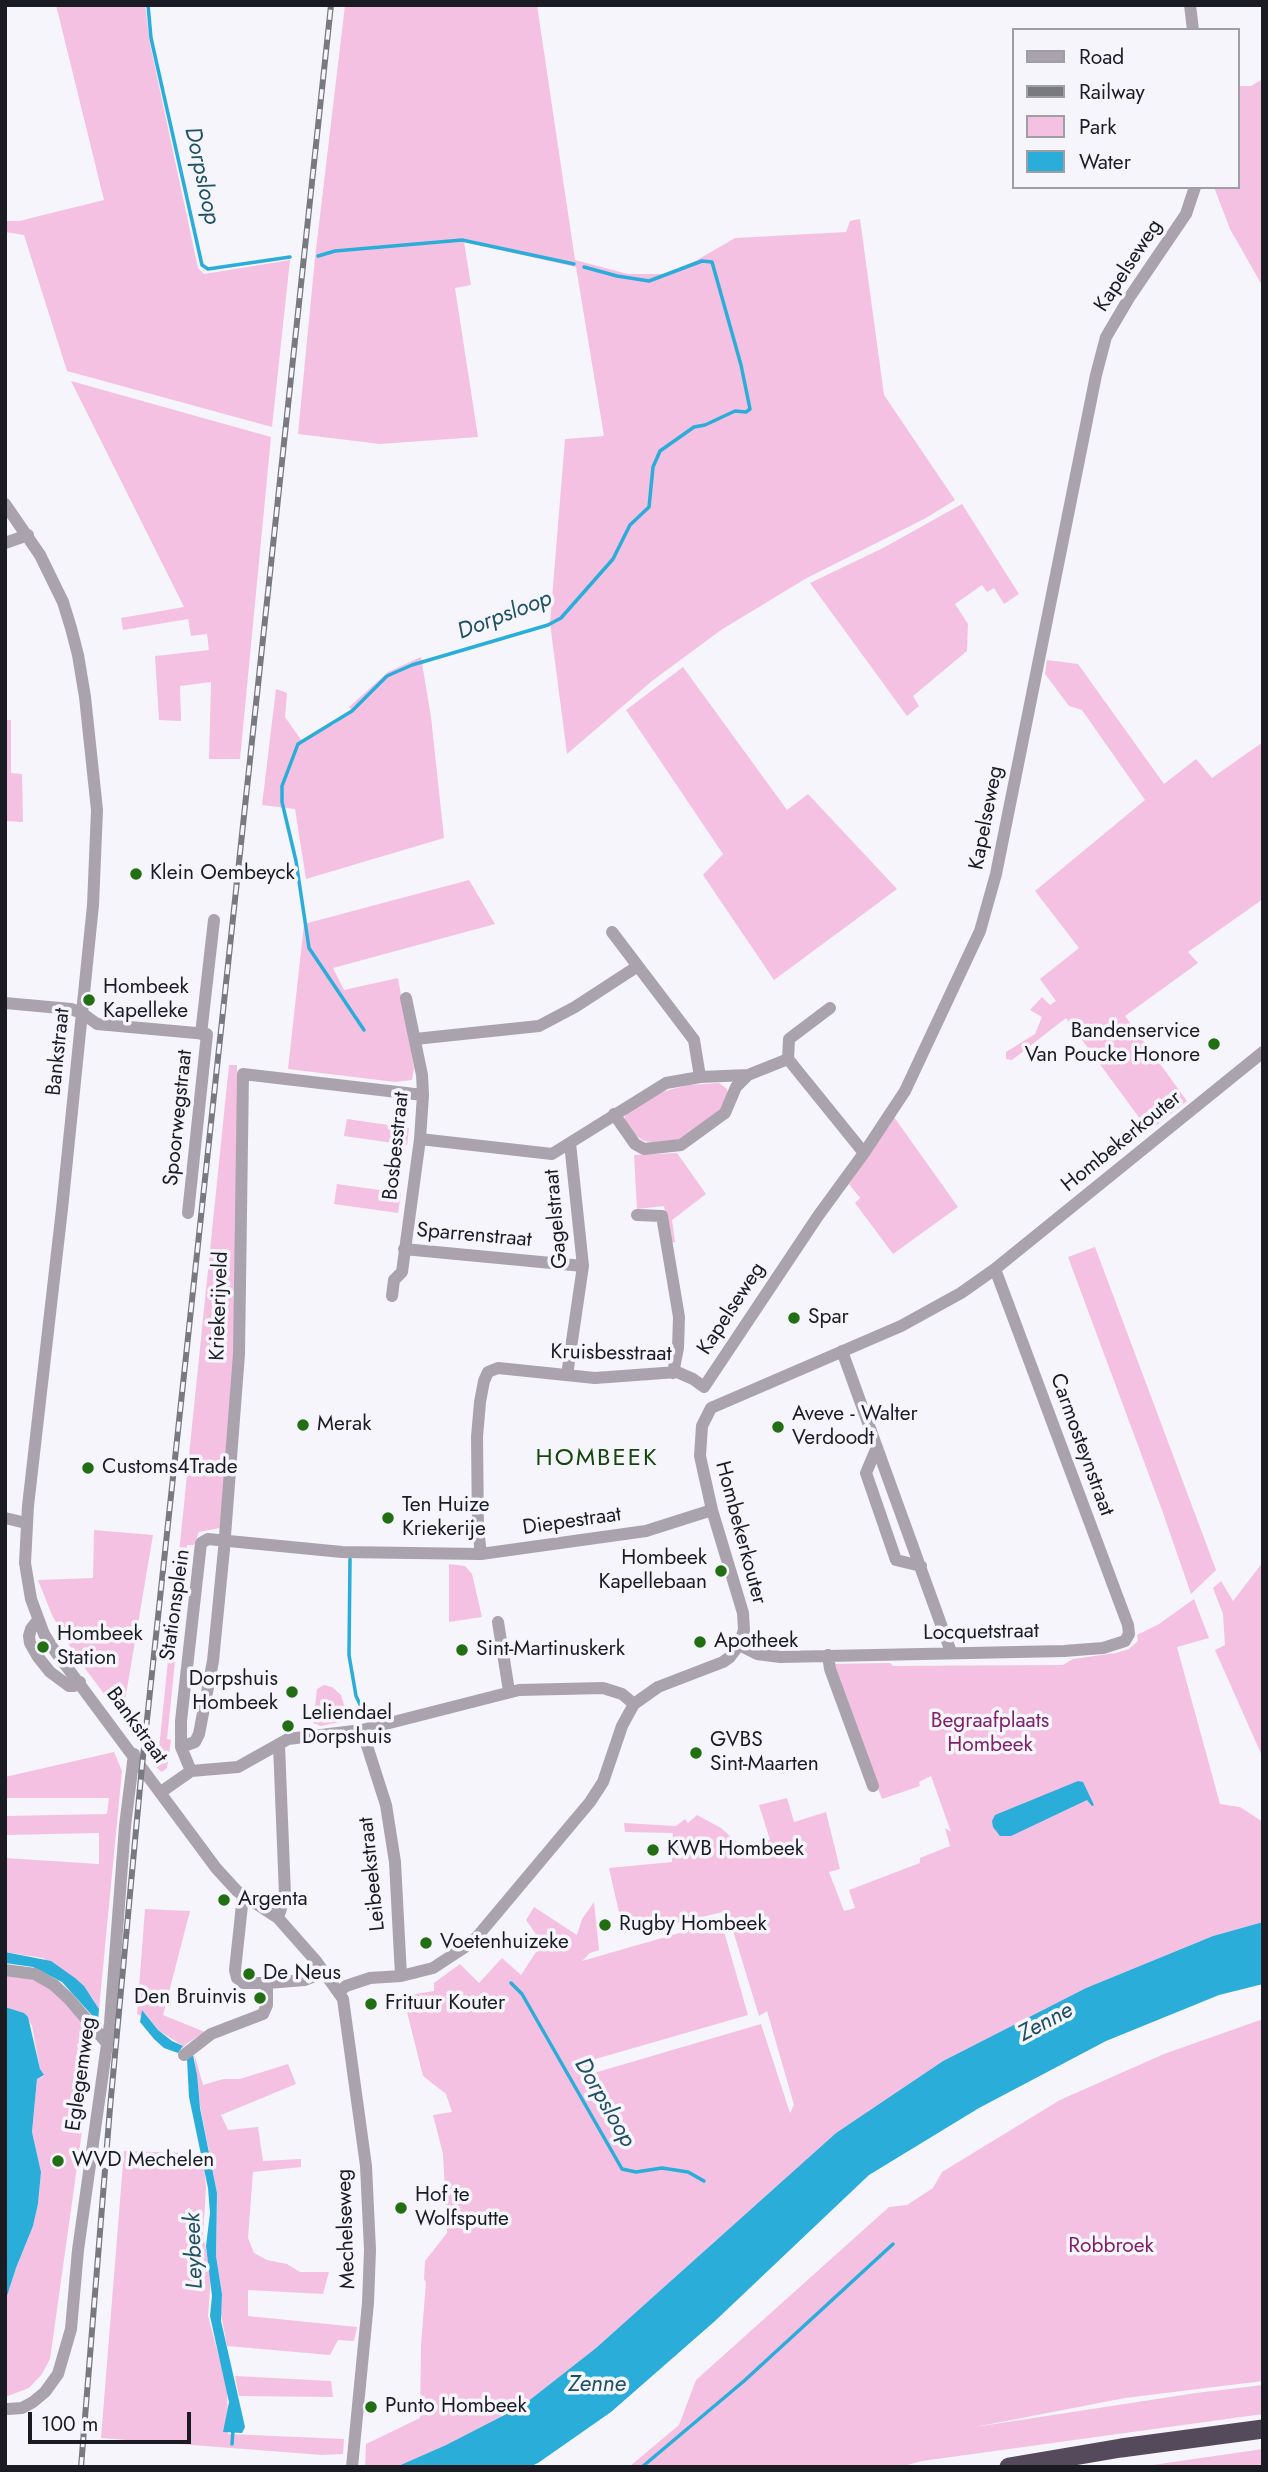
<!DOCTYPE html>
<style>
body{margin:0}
#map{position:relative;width:1268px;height:2472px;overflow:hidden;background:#f5f5fb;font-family:Jost,sans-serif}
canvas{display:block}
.frame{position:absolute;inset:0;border:7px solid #1b1b24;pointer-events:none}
.legend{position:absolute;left:1012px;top:28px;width:228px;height:161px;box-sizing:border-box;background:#f5f5fb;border:2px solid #9e9ea5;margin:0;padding:9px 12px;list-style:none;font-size:21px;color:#1b1b24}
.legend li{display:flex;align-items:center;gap:14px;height:35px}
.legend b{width:35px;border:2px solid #9e9ea5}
.scale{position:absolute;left:28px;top:2412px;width:163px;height:32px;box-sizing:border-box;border:4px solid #1b1b24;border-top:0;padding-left:9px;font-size:21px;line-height:24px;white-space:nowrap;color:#1b1b24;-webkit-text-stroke:5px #f5f5fb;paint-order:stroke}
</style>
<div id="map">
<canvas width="1268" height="2472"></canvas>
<div class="frame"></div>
<ul class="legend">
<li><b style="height:9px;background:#aaa3ae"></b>Road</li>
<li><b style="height:9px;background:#797980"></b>Railway</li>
<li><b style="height:19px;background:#f5c1e2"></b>Park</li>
<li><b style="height:19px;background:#2aadd9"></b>Water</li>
</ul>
<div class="scale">100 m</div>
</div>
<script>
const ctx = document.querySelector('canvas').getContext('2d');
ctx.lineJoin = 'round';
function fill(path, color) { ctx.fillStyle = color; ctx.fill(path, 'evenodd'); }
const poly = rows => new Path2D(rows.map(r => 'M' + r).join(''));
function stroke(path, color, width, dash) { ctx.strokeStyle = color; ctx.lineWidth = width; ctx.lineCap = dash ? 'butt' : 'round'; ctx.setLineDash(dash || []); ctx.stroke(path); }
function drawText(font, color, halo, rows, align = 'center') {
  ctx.font = font + ' Jost,sans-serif'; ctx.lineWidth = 7; ctx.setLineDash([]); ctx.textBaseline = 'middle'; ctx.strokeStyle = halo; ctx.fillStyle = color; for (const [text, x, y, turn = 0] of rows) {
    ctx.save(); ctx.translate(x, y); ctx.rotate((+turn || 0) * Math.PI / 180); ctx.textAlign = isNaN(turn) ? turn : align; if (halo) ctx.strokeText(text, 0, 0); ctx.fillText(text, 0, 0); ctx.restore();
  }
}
fill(poly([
 [56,5,145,5,150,44,198,268,204,274,290,260,272,427,67,371,24,235,5,232,5,221,19,221,104,200],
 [345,5,537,5,575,260,628,274,665,274,697,260,735,238,846,232,850,221,860,219,884,395,955,500,926,518,805,579,721,630,652,681,567,754,550,623,565,439,604,436,576,267,464,242,471,285,455,288,478,437,380,444,298,434,315,258],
 [1263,79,1263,287,1230,229,1214,187,1238,187,1238,86,1251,86],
 [71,381,271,437,240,759,209,759,211,682,180,686,181,721,159,720,155,656,209,650,207,634,191,636,188,619,123,630,121,618,184,607],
 [962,504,1019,594,1004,604,994,588,987,592,982,585,955,604,968,624,967,651,913,696,919,706,907,716,810,583,883,548],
 [421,657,431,717,444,838,306,879,295,809,262,805,276,689,287,693,285,717,302,741,329,723,332,726,352,711,349,707,388,672],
 [1047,660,1078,664,1164,784,1196,759,1212,778,1263,742,1263,899,1188,952,1198,963,1125,1016,1187,1101,1149,1131,1066,1018,1012,1060,1006,1059,1006,1052,1035,1034,1042,1017,1030,1010,1042,997,1050,1005,1056,1001,1040,979,1079,948,1035,891,1145,800,1082,710,1069,706,1045,674],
 [683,667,787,810,808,794,897,889,774,980,703,875,723,854,626,710],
 [5,720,11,720,11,773,22,774,23,822,5,821],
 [469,880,495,924,333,968,344,990,398,978,414,1068,412,1080,395,1082,288,1069,304,924],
 [229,1065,237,1065,237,1271,233,1378,220,1528,199,1532,194,1545,187,1545,167,1739,171,1740,167,1768,162,1772,157,1768],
 [719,1083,727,1089,728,1096,723,1110,681,1141,667,1144,644,1141,631,1132,624,1120,626,1113,658,1093,688,1085],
 [894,1117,958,1207,893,1254,855,1203,860,1198,849,1184],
 [347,1119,409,1128,407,1145,344,1136],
 [677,1153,706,1194,672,1220,675,1242,671,1243,664,1206,637,1209,634,1155],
 [337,1184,401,1193,398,1213,334,1204],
 [1095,1247,1216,1570,1191,1594,1162,1510,1068,1257],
 [94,1530,153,1535,122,1718,75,1655,52,1615,38,1580,93,1578],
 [1263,1562,1263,1758,1215,1650,1225,1645,1223,1614,1213,1588,1221,1581,1233,1601],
 [449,1564,465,1566,472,1574,482,1617,449,1622],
 [1194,1599,1209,1638,1177,1647,1220,1804,1240,1807,1263,1822,1263,1922,1213,1936,1086,1988,943,2061,836,2133,596,2348,522,2406,446,2445,396,2467,365,2467,366,2444,420,2418,421,2345,426,2282,424,2279,425,2261,447,2233,443,2154,433,2115,452,2112,446,2094,423,2076,403,1996,434,1991,434,1983,460,1964,479,1983,502,1958,521,1975,542,1943,526,1920,534,1907,577,1935,582,1919,594,1902,599,1950,590,1953,582,1961,721,1921,748,2015,592,2060,594,2073,761,2024,790,2113,794,2105,767,2011,759,2016,727,1911,644,1931,620,1917,609,1868,672,1862,673,1833,625,1832,624,1823,676,1826,685,1819,688,1823,697,1815,721,1828,741,1846,770,1840,759,1805,787,1798,794,1822,826,1812,840,1869,829,1872,844,1911,855,1908,849,1890,920,1863,920,1858,950,1846,945,1828,951,1832,931,1776,919,1782,920,1786,882,1799,830,1664,890,1663,893,1666,1063,1665,1073,1659,1116,1653,1129,1649,1138,1641,1137,1635,1159,1624],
 [324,1685,332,1687,341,1695,348,1718,344,1721,321,1726,313,1723,317,1689],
 [114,1752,122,1771,99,2009,91,1996,43,1958,5,1952,5,1858,99,1864,99,1833,5,1835,5,1816,107,1814,109,1798,5,1798,5,1777],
 [145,1909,190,1911,163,2015,205,2032,186,2044,181,2050,183,2046,158,2030,143,2011,141,2016,137,2014],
 [5,1975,29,1978,48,1986,64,2000,90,2032,86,2103,50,2359,42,2374,29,2388,5,2397,5,2302,16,2268,33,2226,38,2204,41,2172,32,2132,37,2079,44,2076,40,2069,32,2026,24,2013,5,2007],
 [1263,2019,1263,2381,1125,2398,975,2427,1196,2393,1263,2385,1263,2414,922,2461,900,2467,629,2467,679,2425,696,2380,889,2207,907,2205,933,2188,942,2172,1060,2100,1164,2054],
 [194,2053,203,2085,223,2079,240,2079,288,2064,296,2084,221,2115,228,2130,258,2127,263,2161,301,2159,301,2167,253,2172,248,2238,254,2253,267,2260,287,2264,300,2272,329,2272,323,2294,248,2290,248,2316,357,2327,354,2341,338,2340,330,2355,227,2346,221,2314,222,2294,216,2256,217,2193,198,2095],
 [124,2151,186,2153,188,2168,204,2167,206,2188,203,2235,211,2275,208,2316,227,2387,228,2434,344,2439,343,2454,322,2455,101,2438],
 [235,2376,331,2381,333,2397,239,2396],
 [1263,2449,1263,2467,1139,2467]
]), '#f5c1e2');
fill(poly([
 [1078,1781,1083,1782,1094,1805,1092,1806,1087,1800,1011,1836,1000,1836,993,1827,992,1821,995,1815],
 [1263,1922,1263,1984,1219,1995,1106,2041,979,2108,869,2175,715,2321,611,2412,538,2463,529,2467,396,2467,446,2445,522,2406,596,2348,836,2133,943,2061,1086,1988,1213,1936],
 [5,1952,51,1961,75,1978,84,1986,99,2009,98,2022,62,1982,33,1967,5,1963],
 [5,2007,24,2013,28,2017,40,2069,44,2075,37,2079,32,2132,41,2172,38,2204,33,2226,16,2268,5,2302],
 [142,2010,158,2030,172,2041,183,2046,178,2053,164,2048,154,2039,140,2022],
 [193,2055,197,2075,200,2108,217,2193,216,2256,222,2294,221,2321,245,2427,242,2433,223,2432,229,2402,210,2316,212,2296,206,2246,210,2213,208,2188,189,2097,187,2059]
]), '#2aadd9');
stroke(poly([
 [148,5,151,38,202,265,208,269,290,257],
 [318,256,335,251,462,240,574,264],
 [364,1030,309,948,296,861,282,802,282,786,298,744,352,711,387,676,412,665,548,625,561,618,613,559,630,525,649,507,653,467,660,451,694,427,705,425,735,411,746,412,750,409,741,365,712,262,702,261,649,281,617,276,584,267],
 [350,1559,349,1655,356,1696,366,1717],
 [511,1983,522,1994,622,2169,636,2172,662,2168,688,2172,704,2181],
 [232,2444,233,2430],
 [642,2467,744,2381,893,2244]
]), '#2aadd9', 3.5);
stroke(poly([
 [1190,5,1193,30],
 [5,504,40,555,63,602,71,628,78,655,85,697,97,810,93,905,62,1209,28,1506,25,1563,31,1599,44,1634,52,1647,216,1868,237,1891,278,1918,316,1961,343,1999,366,2166,370,2250,368,2303,352,2467],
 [5,543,28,535],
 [612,932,694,1040,700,1077],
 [5,1003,71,1009,82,1013,97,1024,207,1034,188,1213],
 [201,1034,214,920],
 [415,1039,539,1026,575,1007,638,966],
 [788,1059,789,1039,830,1008],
 [614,1114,635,1144,644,1149,681,1145,725,1113,736,1087,748,1075],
 [420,1139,552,1154,666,1083,700,1077,748,1075,788,1059,864,1153],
 [637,1215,662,1216,679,1317,678,1348,673,1373],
 [404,1249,583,1266],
 [392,1296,394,1280,402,1272,420,1139,423,1095,422,1075,406,998],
 [842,1351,951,1652],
 [567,1375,583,1266,570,1143],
 [704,1387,818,1216,864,1153,905,1091,980,931,996,874,1096,375,1106,337,1129,298,1186,214,1195,187],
 [877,1447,866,1473,896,1560,921,1566],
 [5,1518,26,1523],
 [481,1554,478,1529,477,1437,480,1402,484,1381,488,1372,498,1368,595,1378,677,1372,693,1379,704,1387],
 [38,1620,31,1629,29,1636,30,1643,38,1657,50,1672,69,1686,74,1686,80,1682],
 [498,1622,509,1691],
 [739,1645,757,1654,780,1657,1064,1651,1103,1648,1125,1641,1129,1634,1128,1625,995,1269],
 [828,1655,830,1669,873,1786],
 [362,1730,386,1805,395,1862,401,1976],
 [181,1747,195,1742,199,1734,213,1661,224,1549,239,1354,243,1074,423,1095],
 [191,1771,181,1747,181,1721,201,1543,208,1539,342,1552,481,1554,646,1531,712,1510],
 [191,1771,238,1767,288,1739,362,1730,519,1690,603,1688,622,1694,634,1704],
 [161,1792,191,1771],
 [243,1896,235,1970,237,1978,243,1983,267,1983,305,1980,324,1972],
 [278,1918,285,1895,279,1745],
 [5,1970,35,1974,54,1985,69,1999,106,2042],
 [339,1992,346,1986,370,1978,401,1976,433,1968,465,1947,476,1938,590,1802,603,1782,622,1726,634,1704,658,1687,723,1662,730,1657,739,1645,744,1630,743,1613,712,1510,700,1456,702,1426,711,1408,901,1326,961,1293,995,1269,1263,1052],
 [184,2055,211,2034,263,2014,267,2005,267,1983],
 [8,2409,22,2408,33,2402,45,2392,58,2374,71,2329,78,2250,110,2023,125,1826,134,1754]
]), '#aaa3ae', 12);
stroke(poly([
 [1009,2467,1121,2448,1263,2429]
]), '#55495c', 19);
const rail = poly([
 [81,2467,110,2108,142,1766,331,5]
]);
stroke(rail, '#797980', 6);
stroke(rail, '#f5f5fb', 3.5, [10]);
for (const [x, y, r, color] of [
 [136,874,7,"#216e13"],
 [89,1000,7,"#216e13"],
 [1214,1044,7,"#216e13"],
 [794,1318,7,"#216e13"],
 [303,1425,7,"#216e13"],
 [778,1427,7,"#216e13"],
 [88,1468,7,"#216e13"],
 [388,1518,7,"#216e13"],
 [721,1571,7,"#216e13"],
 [700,1642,7,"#216e13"],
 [43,1647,7,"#216e13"],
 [462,1650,7,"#216e13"],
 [292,1692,7,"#216e13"],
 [288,1726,7,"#216e13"],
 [696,1753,7,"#216e13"],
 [653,1850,7,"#216e13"],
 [224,1900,7,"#216e13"],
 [605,1925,7,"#216e13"],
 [426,1943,7,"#216e13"],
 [249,1974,7,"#216e13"],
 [260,1998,7,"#216e13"],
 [371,2004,7,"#216e13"],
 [58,2161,7,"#216e13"],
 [401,2208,7,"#216e13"],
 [371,2407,7,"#216e13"]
]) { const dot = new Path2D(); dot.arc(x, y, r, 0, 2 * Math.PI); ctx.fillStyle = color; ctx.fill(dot); stroke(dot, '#f5f5fb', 2.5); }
drawText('21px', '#1b1b24', '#f5f5fb', [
 ["Kapelseweg",1129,266,-57],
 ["Kapelseweg",987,818,-79],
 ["Bankstraat",59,1052,-84],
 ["Spoorwegstraat",179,1118,-84],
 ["Hombekerkouter",1122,1142,-39],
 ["Bosbesstraat",397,1146,-84],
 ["Gagelstraat",557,1219,-95],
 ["Sparrenstraat",474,1236,5],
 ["Kriekerijveld",220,1306,-88],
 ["Kapelseweg",732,1309,-57],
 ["Kruisbesstraat",611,1354,1],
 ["Carmosteynstraat",1081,1445,70],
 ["Diepestraat",572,1522,-8],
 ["Hombekerkouter",740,1533,75],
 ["Stationsplein",176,1605,-82],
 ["Locquetstraat",981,1633,-1],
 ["Bankstraat",136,1726,54],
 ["Leibeekstraat",373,1874,-96],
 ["Eglegemweg",82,2074,-82],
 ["Mechelseweg",347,2229,-92]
]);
drawText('21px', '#1b1b24', '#f5f5fb', [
 ["Klein Oembeyck",150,874],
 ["Hombeek",103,988],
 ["Kapelleke",103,1012],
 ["Bandenservice",1200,1032,"right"],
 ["Van Poucke Honore",1200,1056,"right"],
 ["Spar",808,1318],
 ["Aveve - Walter",792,1415],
 ["Verdoodt",792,1439],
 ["Merak",317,1425],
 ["Customs4Trade",102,1468],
 ["Ten Huize",402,1506],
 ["Kriekerije",402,1530],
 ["Hombeek",707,1559,"right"],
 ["Kapellebaan",707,1583,"right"],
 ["Hombeek",57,1635],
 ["Station",57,1659],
 ["Apotheek",714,1642],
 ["Sint-Martinuskerk",476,1650],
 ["Dorpshuis",278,1680,"right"],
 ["Hombeek",278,1704,"right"],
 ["Leliendael",302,1714],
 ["Dorpshuis",302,1738],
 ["GVBS",710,1741],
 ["Sint-Maarten",710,1765],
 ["KWB Hombeek",667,1850],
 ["Argenta",238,1900],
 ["Rugby Hombeek",619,1925],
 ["Voetenhuizeke",440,1943],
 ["De Neus",263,1974],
 ["Den Bruinvis",246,1998,"right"],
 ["Frituur Kouter",385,2004],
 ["WVD Mechelen",72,2161],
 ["Hof te",415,2196],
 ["Wolfsputte",415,2220],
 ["Punto Hombeek",385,2407]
], 'left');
drawText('21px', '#811f67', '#f5f5fb', [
 ["Begraafplaats",990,1722],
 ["Hombeek",990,1746],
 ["Robbroek",1111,2247]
]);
drawText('italic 23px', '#1e5063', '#f5f5fb', [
 ["Dorpsloop",201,176,78],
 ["Dorpsloop",505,616,-21],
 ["Zenne",1046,2023,-28],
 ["Dorpsloop",604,2103,60],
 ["Leybeek",195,2251,-92],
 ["Zenne",597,2385]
]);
ctx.letterSpacing = '2px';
drawText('24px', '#16460d', '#f5f5fb', [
 ["HOMBEEK",597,1459]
]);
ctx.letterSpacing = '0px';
</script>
